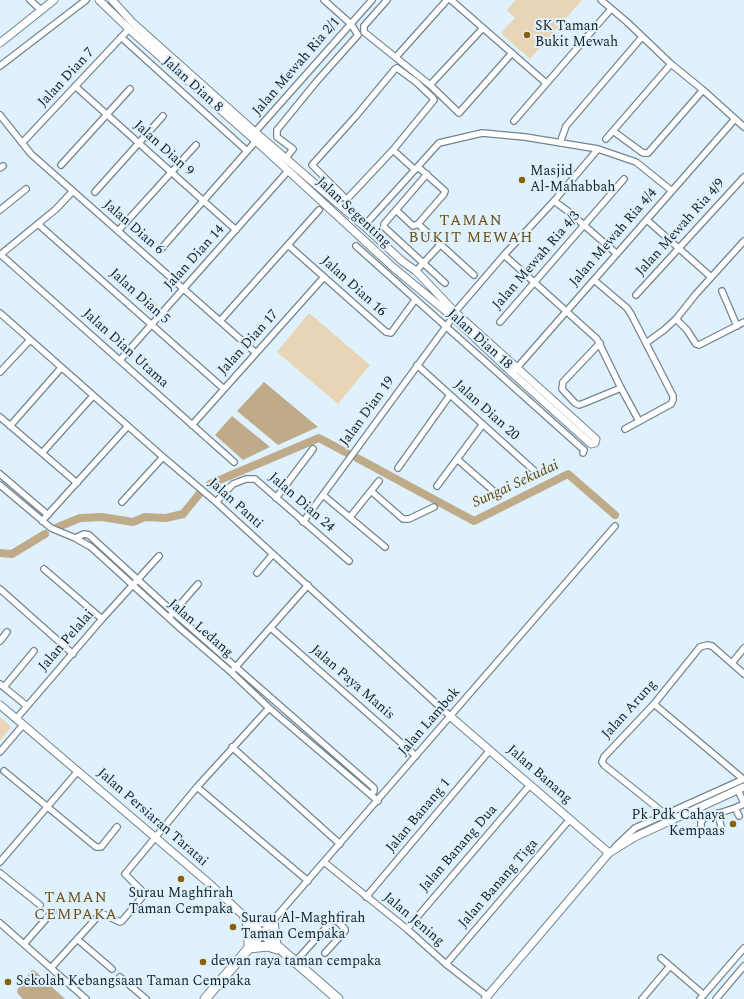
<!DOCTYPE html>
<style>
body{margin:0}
canvas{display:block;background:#def1fd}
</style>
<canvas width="744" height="999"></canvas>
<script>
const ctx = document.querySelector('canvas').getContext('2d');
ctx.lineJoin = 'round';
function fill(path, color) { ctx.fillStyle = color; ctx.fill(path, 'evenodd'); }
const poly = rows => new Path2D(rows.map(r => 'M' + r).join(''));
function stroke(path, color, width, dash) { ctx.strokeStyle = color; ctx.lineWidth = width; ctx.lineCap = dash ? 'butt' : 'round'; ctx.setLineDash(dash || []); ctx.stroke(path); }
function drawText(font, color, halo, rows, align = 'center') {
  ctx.font = font + ' Spectral,serif'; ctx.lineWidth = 4; ctx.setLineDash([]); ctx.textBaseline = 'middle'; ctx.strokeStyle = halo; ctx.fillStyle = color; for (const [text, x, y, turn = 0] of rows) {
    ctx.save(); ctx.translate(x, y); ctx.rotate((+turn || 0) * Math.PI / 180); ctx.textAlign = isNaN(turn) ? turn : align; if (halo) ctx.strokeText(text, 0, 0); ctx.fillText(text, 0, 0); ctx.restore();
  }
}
fill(poly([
 [516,0,582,0,530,59,501,33,515,18,507,10],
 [150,297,158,305,150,314,142,307],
 [309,313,370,365,338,404,277,352],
 [0,717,11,727,0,741]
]), '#e8d5b6');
fill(poly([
 [264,382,318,427,278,445,237,411],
 [232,416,270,447,243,460,215,435],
 [33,970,35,971,65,999,23,999,18,994,17,990,31,971]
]), '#bfab8a');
stroke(poly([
 [357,458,474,521,568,474,615,515],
 [210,484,319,438,347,453],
 [58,527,80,518,102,517,133,522,145,517,166,518,183,514,200,493],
 [0,553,12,554,45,534]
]), '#bfab8a', 8);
const minor = poly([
 [30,0,41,10],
 [387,0,364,26,364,32,430,85,459,113,512,53],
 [451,0,546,83],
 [601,0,627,22,671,64,703,90,744,127],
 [121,37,247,151],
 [396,57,447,0],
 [0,66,86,0],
 [397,68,416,82,433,98,434,100,393,150,348,198,345,198,312,165,356,116,395,69,397,68],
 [430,85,483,28],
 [75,86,236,230],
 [0,115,31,154,256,353],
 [514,121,611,9],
 [613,131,643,153,648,153,703,90],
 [255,132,372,0],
 [606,139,671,64],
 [22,143,129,29],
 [560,143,566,126,642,37],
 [393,150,415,170],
 [285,159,293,149,277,137,277,130,317,81,358,35,351,24,324,0],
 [61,165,130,89],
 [418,167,445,191,444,194,418,224,474,275],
 [0,168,3,166],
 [427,174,384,224,384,227,445,283],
 [95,192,163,116],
 [554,201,569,212,617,254],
 [0,210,26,189],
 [396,210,413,226,418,224],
 [647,220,711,277],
 [38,224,224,389],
 [364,226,439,143,482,133,525,137,598,149,636,162,672,191],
 [118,231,196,145],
 [288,245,386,332,391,333,415,300],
 [356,246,584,450,583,453],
 [160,250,256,141],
 [0,254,234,462],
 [0,255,56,209,73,191],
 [504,255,597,339,621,388,639,421],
 [416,271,440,245],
 [594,280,627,308,631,314,673,396,673,400,671,404,625,429],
 [722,291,737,326],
 [636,295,744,177],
 [455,312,504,255,554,201,598,149],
 [0,313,163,457,216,502,451,717],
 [676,319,687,330,696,344,699,345,744,322],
 [220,321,319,210],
 [500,322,624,179],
 [600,343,563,382,562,389,575,403,579,405,582,404,621,388],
 [646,343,664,330,676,319,696,294,744,241],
 [120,360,288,171],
 [417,365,539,475],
 [515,370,735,119],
 [0,372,30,340],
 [0,417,77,483],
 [192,425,324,277],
 [10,426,61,368],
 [42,453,93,396],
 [457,459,498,495],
 [398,468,450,395],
 [0,474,48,515],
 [0,485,51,528,75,538,91,547,181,629,231,672,269,708,378,801],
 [437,486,483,424],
 [371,491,403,519,409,519,434,507],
 [323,495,385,547],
 [276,498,313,449],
 [122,502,163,457],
 [216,502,233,484,246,479,255,479,349,561],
 [350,517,379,481],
 [42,521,128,426],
 [303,522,453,317],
 [75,538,84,534,89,535,173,612,374,788,374,791,371,795],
 [44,569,102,619],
 [257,573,273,554],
 [0,589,73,654],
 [171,615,198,584],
 [271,628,416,756],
 [0,641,7,632],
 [732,663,744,648],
 [234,669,308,585],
 [0,684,27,706],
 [4,687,34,651],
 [654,704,743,779],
 [16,719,102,619,159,556],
 [232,747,340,844],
 [0,752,23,725],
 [4,771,96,847,101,847,117,827],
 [197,787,308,881],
 [738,790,744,803],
 [718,813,722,831],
 [739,816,735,808,744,804],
 [671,821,665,814,604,765,602,762,604,757,654,704,700,647,707,645,712,646,744,674],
 [701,832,701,822,704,818,735,808],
 [615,847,635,828,744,779],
 [0,862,78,771],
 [324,862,407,929,446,964,487,996],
 [0,873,40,905],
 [366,897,490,750],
 [0,923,86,999],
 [407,929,530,785],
 [262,933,615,526],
 [77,939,112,969],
 [24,944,53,911],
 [661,958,704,995],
 [295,962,332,921,335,919,345,929,345,931,325,953],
 [446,964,570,819],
 [51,968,100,914,103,914,120,922,122,921,143,896,143,892,125,874,197,787,269,708],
 [120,977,146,999],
 [642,999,670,966],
 [700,999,744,948],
 [716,999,744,966]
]);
const tertiary = poly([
 [99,0,129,29,256,141,394,268,453,317,512,373,591,444,595,443,596,439,455,312,416,271,402,261,364,226,255,132,132,22,112,0],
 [0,43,54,0],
 [0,705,211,885,262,933],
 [451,717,609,853],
 [249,920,256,922,270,924],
 [485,999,609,853,635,837,744,787]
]);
const primary = poly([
 [245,918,249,928,249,948],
 [273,921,276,946],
 [249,948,268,946,277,949],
 [205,999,262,933,338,999]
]);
stroke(minor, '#758590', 8);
stroke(tertiary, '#758590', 9);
stroke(primary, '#758590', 11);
stroke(minor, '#fff', 5.5);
stroke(tertiary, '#fff', 7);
stroke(primary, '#fff', 9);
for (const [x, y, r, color] of [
 [527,35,4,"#896000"],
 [522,180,4,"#896000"],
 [733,824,4,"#896000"],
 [181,879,4,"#896000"],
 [233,927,4,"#896000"],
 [203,962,4,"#896000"],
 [8,982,4,"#896000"]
]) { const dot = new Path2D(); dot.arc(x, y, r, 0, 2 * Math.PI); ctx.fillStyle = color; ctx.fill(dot); stroke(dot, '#def1fd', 1.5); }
drawText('14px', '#191f24', '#def1fd', [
 ["SK Taman",535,27],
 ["Bukit Mewah",535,43],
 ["Masjid",530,172],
 ["Al-Mahabbah",530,188],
 ["Pk Pdk Cahaya",725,816,"right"],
 ["Kempaas",725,832,"right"],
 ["Surau Maghfirah",181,894,"center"],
 ["Taman Cempaka",181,910,"center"],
 ["Surau Al-Maghfirah",241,919],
 ["Taman Cempaka",241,935],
 ["dewan raya taman cempaka",211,962],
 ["Sekolah Kebangsaan Taman Cempaka",16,982]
], 'left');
drawText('14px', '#191f24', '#def1fd', [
 ["Jalan Mewah Ria 2/1",297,67,-49],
 ["Jalan Dian 7",67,78,-47],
 ["Jalan Dian 8",192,85,42],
 ["Jalan Dian 9",163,149,42],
 ["Jalan Segenting",353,213,43],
 ["Jalan Dian 6",133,228,41],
 ["Jalan Mewah Ria 4/9",681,228,-48],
 ["Jalan Mewah Ria 4/4",614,238,-49],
 ["Jalan Dian 14",195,258,-48],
 ["Jalan Mewah Ria 4/3",537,261,-49],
 ["Jalan Dian 16",353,287,42],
 ["Jalan Dian 5",139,297,42],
 ["Jalan Dian 18",479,340,42],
 ["Jalan Dian 17",249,343,-48],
 ["Jalan Dian Utama",125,349,42],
 ["Jalan Dian 20",486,411,42],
 ["Jalan Dian 19",368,412,-54],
 ["Jalan Dian 24",301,503,41],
 ["Jalan Panti",235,504,42],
 ["Jalan Ledang",200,629,41],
 ["Jalan Pelalai",67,641,-49],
 ["Jalan Paya Manis",352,683,41],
 ["Jalan Arung",630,710,-48],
 ["Jalan Lambok",430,722,-49],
 ["Jalan Banang",539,775,41],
 ["Jalan Banang 1",419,816,-50],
 ["Jalan Persiaran Taratai",152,818,41],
 ["Jalan Banang Dua",459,849,-49],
 ["Jalan Banang Tiga",499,884,-49],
 ["Jalan Jening",413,920,40]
]);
ctx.letterSpacing = '1px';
drawText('15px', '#6d5019', '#def1fd', [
 ["TAMAN",471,222],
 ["BUKIT MEWAH",471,239],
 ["TAMAN",76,899],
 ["CEMPAKA",76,916]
]);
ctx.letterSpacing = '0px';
drawText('italic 15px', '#5f4205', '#def1fd', [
 ["Sungai Sekudai",516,485,-25]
]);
</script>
